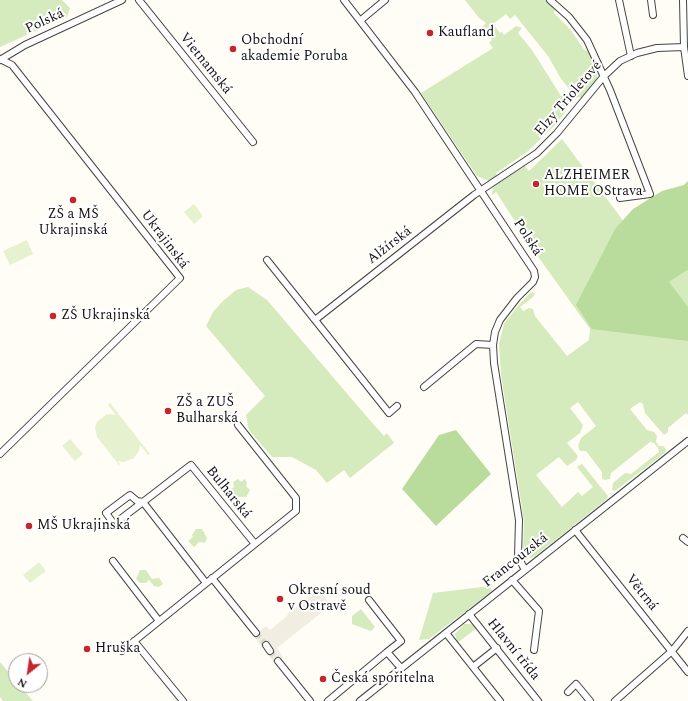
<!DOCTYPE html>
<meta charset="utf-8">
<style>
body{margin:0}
#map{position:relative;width:688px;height:701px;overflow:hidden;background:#fffdf5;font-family:Spectral,serif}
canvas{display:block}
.north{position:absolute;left:8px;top:653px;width:40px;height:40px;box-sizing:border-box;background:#fff;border:1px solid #a0a0a0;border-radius:50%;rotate:210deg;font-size:11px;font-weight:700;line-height:16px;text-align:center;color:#111}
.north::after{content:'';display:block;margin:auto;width:14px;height:18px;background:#c4262e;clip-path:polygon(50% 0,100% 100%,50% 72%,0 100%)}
</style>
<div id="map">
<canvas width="688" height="701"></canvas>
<div class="north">N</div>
</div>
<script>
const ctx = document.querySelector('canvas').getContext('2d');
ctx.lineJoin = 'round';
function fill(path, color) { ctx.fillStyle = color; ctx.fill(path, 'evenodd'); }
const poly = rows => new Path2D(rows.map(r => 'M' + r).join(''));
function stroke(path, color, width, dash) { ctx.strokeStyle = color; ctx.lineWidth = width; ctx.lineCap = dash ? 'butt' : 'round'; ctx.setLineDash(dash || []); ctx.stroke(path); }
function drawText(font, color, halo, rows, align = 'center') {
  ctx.font = font + ' Spectral,serif'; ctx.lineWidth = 4; ctx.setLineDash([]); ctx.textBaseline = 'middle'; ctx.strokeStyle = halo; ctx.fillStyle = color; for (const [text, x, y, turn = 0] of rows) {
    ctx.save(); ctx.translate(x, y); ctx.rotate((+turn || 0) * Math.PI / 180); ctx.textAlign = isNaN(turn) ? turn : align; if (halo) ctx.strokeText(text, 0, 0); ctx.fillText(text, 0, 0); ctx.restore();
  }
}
fill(poly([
 [0,0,62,0,70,8,67,17,0,47],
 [465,0,545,0,555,9,554,13,570,29,585,51,589,50,598,73,596,81,582,97,576,98,560,77,548,56,515,15,510,19,506,14,493,24,500,33,502,32,504,35,516,26,522,28,518,33,532,50,561,96,568,94,570,96,566,111,553,127,527,152,496,173,497,177,489,181,477,176,421,93,493,48,489,43,492,40,482,27,486,23,479,18],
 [562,139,669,282,688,270,688,415,686,413,668,428,668,432,664,435,645,413,643,404,640,402,630,409,647,430,654,432,657,436,656,442,659,446,663,446,666,449,665,453,615,491,612,490,613,483,625,473,631,474,659,452,658,448,654,443,650,442,611,473,610,479,604,480,602,478,602,472,586,451,580,451,578,446,581,438,596,426,578,402,570,408,583,425,580,433,567,443,578,456,576,460,567,466,559,457,536,475,562,507,578,492,582,496,593,487,577,467,582,464,608,496,607,499,534,557,531,558,524,554,523,550,524,522,522,508,501,375,499,344,504,324,516,308,531,292,535,293,533,297,520,307,523,311,529,308,533,309,535,316,567,356,589,340,590,329,539,258,496,192,492,195,492,193,493,188,496,185,525,166,529,171],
 [248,287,267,300,368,418,384,436,387,433,394,443,350,478,344,470,327,483,316,470,292,457,272,457,249,430,246,415,265,396,206,326,213,312,223,301,236,290],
 [238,479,241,482,245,479,247,483,246,486,250,490,246,497,234,497,229,493,229,490,234,487,233,482],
 [196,529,202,529,207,538,205,543,199,542,194,547,188,541,193,537,192,535],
 [140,570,146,570,152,579,159,578,163,584,159,587,154,586,149,580,146,583,140,583,136,579],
 [490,586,492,591,429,639,419,640,433,593],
 [361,609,375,627,371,631,352,624,352,616],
 [464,624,471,624,477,628,457,643,455,634],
 [0,662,16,681,16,685,19,685,33,701,3,701,0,697]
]), '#d5ebbd');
fill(poly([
 [688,181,688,270,669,282,688,307,688,341,592,329,576,305,615,229,633,209,662,191,684,185],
 [456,430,491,474,436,526,402,489,439,435]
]), '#b9dc9c');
fill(poly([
 [194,204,203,216,194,224,184,212],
 [27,240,33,254,10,265,3,251],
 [110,403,150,454,148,455,140,445,139,451,134,458,124,462,118,461,120,464,119,465,97,437,95,427,97,422,107,414,116,415,108,405],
 [70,439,83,454,75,461,62,446],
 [39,562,46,571,30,583,23,575]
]), '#e6f2cf');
fill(poly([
 [319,590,331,605,277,648,283,657,275,664,253,635,266,626,270,630,287,616,290,610,295,609]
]), '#f1ede2');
stroke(poly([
 [256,633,266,645],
 [270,651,278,661]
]), '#dbdad3', 6, [6, 3]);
const minor = poly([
 [139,0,253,142],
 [344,0,415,92,534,271,535,277,533,282,517,298,500,320,495,332,493,345,494,363,519,520,518,557,525,570],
 [550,0,569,17,587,40,610,90,650,194,620,198],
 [619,0,631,56],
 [651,0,653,15],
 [683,0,684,47,688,76],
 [361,20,385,0],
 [0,59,12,65,180,278,0,454],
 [0,60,25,45,122,0],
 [267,260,315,320],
 [424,387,476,344,493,345],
 [397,406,389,413,315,320,474,195,537,153,557,133,604,76,620,61,637,53,657,48,684,47],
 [575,530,688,672],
 [683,538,688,542],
 [113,561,159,621],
 [212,578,256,633],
 [512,580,539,611,534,650],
 [206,583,143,502,137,501,130,495,106,513,114,524,143,502,191,465,255,544],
 [369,600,401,641,387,652,401,668],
 [469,614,538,701],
 [446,633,500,701],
 [134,641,183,701],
 [266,645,270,651],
 [122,651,296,511,296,498,238,425],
 [278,661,310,701],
 [473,667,497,648],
 [568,692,576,684,590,701],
 [328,701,387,652],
 [360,701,688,441],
 [615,701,672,651,688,631]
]);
stroke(minor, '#444', 8);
stroke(minor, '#fff', 6);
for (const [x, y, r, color] of [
 [430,33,4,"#c4262e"],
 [233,49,4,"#c4262e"],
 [536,184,4,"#c4262e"],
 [73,200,4,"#c4262e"],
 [53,316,4,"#c4262e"],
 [168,411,4,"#c4262e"],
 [29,526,4,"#c4262e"],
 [280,599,4,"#c4262e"],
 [87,649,4,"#c4262e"],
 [323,679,4,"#c4262e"]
]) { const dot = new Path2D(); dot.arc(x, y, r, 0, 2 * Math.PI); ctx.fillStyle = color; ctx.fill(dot); stroke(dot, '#fff', 1.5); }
drawText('14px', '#111', '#fff', [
 ["Polská",45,22,-25],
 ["Vietnamská",205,64,51],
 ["Elzy Trioletové",569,99,-49],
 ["Polská",527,238,57],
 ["Ukrajinská",164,240,53],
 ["Alžírská",390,246,-38],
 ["Bulharská",228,493,51],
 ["Francouzská",516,561,-38],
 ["Větrná",641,593,51],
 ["Hlavní třída",513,650,51]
]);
drawText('14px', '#111', '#fff', [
 ["Kaufland",438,33],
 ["Obchodní",241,41],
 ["akademie Poruba",241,57],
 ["ALZHEIMER",544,176],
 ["HOME OStrava",544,192],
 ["ZŠ a MŠ",73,215,"center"],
 ["Ukrajinská",73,231,"center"],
 ["ZŠ Ukrajinská",61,316],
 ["ZŠ a ZUŠ",176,403],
 ["Bulharská",176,419],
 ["MŠ Ukrajinská",37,526],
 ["Okresní soud",288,591],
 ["v Ostravě",288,607],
 ["Hruška",95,649],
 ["Česká spořitelna",331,679]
], 'left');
</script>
